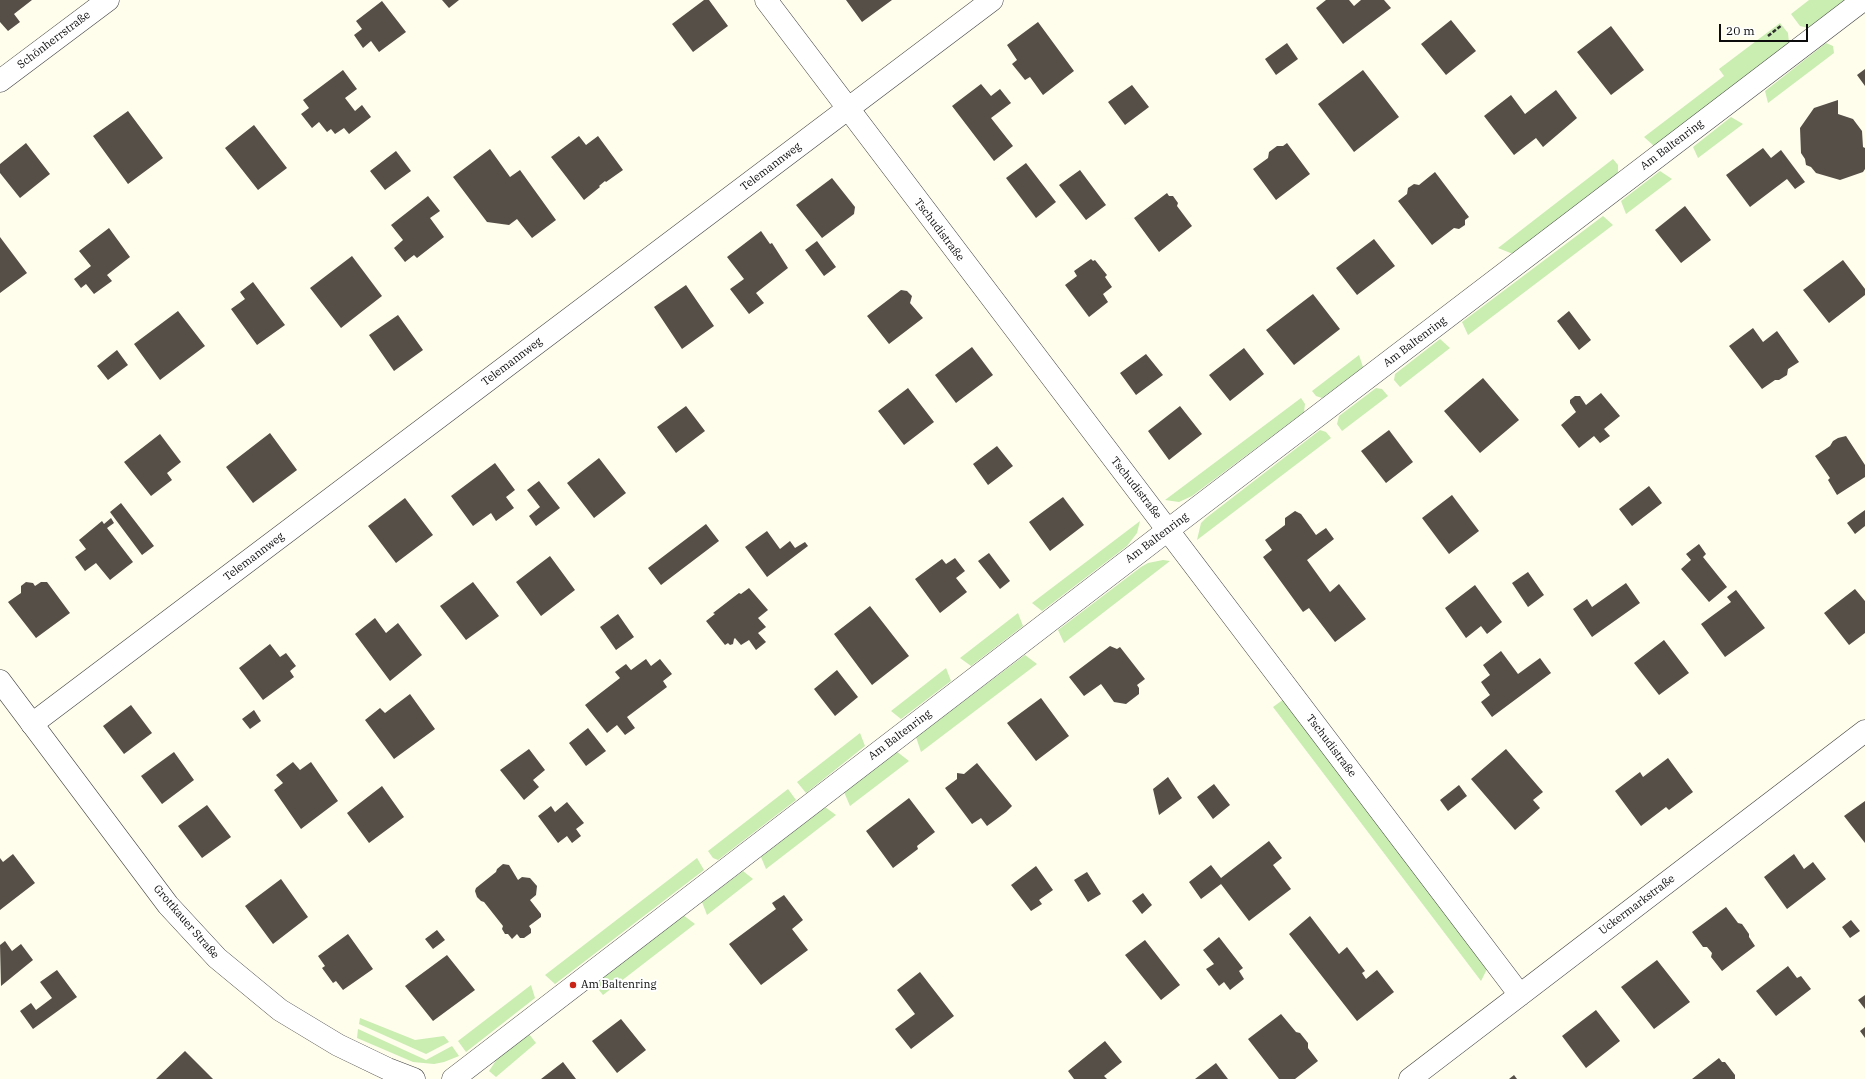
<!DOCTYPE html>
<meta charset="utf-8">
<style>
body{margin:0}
#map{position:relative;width:1865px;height:1079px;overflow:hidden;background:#fffdec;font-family:"IBM Plex Serif",serif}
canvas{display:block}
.scale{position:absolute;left:1719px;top:24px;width:89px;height:18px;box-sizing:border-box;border:2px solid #0c0c0c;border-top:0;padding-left:5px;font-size:12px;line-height:14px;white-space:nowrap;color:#0c0c0c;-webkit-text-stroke:3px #fff;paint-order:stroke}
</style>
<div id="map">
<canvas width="1865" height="1079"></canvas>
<div class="scale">20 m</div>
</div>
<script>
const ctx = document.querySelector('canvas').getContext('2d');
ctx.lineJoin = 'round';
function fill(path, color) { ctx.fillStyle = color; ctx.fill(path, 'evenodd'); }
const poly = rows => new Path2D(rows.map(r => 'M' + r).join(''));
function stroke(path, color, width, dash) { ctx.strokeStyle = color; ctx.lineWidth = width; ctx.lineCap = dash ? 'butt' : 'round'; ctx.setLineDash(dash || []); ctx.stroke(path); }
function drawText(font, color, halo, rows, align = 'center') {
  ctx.font = font + ' "IBM Plex Serif",serif'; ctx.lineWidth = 4; ctx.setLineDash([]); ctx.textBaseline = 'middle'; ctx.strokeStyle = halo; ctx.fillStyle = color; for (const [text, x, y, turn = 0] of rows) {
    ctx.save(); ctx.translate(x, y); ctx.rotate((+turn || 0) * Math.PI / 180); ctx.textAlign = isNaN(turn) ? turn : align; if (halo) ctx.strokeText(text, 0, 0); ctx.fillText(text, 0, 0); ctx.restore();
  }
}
fill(poly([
 [1809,0,1845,0,1808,28,1800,26,1791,14],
 [1780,23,1788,33,1789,43,1654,146,1644,137,1724,76,1719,69],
 [1826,43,1833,46,1834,53,1768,103,1765,91],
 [1731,117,1743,124,1698,158,1693,147],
 [1613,159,1618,165,1618,173,1513,254,1498,248],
 [1660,171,1672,179,1626,214,1621,201],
 [1603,216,1613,225,1468,335,1462,322],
 [1440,339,1450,348,1400,387,1394,380,1395,374],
 [1359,355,1363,367,1322,398,1316,396,1312,391],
 [1376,388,1382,389,1388,396,1342,431,1337,424,1339,416],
 [1301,398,1305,404,1304,412,1192,496,1179,502,1165,500],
 [1320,430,1326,432,1331,438,1197,540,1201,523,1206,518],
 [1140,521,1137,533,1127,546,1042,611,1032,603],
 [1163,560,1170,561,1064,643,1058,630,1141,567,1148,563],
 [1018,613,1023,626,971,666,960,658],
 [1025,655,1037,664,921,752,916,737],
 [946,668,951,681,901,719,891,711],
 [1284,699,1487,969,1481,981,1273,707],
 [860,733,865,746,806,793,797,782],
 [896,751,909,761,850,806,844,792],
 [788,789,796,800,718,860,713,858,708,851],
 [825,807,836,815,766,869,761,857],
 [697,858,704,870,555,984,545,975],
 [743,871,753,879,707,915,702,902],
 [683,915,695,924,603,995,594,984],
 [531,985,535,998,466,1052,458,1041],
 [360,1018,415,1040,444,1036,449,1042,426,1054,359,1024],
 [358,1029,426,1060,452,1046,459,1056,444,1062,434,1064,413,1062,357,1038],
 [529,1034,536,1043,496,1077,489,1071,497,1059]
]), '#caedb2');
fill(poly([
 [0,0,32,0,14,14,20,22,8,31,0,22],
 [442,0,459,0,449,8],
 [704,0,709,0,728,26,693,52,672,24],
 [846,0,892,0,862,22],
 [1326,0,1349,0,1354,6,1361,0,1384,0,1391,8,1343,44,1316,8],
 [382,1,406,32,379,52,371,41,363,48,354,35,362,29,356,21],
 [1451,20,1476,51,1446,75,1421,44],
 [1038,22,1074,71,1043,95,1030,77,1025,80,1012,64,1017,60,1007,45],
 [1611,26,1644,70,1611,95,1577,52],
 [1287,43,1298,59,1276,75,1265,59],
 [1865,69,1865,86,1857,75],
 [343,70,357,89,345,98,355,111,362,105,371,117,349,134,344,128,335,134,331,129,327,132,319,122,312,128,301,114,309,108,303,100],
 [1363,70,1399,117,1354,152,1318,104],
 [981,84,991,96,1000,89,1011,103,991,118,1013,146,994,161,952,106],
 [1132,85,1149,107,1125,125,1108,102],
 [1556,90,1577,118,1543,147,1536,138,1514,155,1484,116,1511,95,1525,114],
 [1838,100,1838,114,1853,119,1862,131,1863,147,1865,148,1865,169,1863,172,1840,180,1816,173,1811,167,1806,165,1805,159,1801,153,1800,128,1814,108],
 [128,111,163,158,128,184,93,136],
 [254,125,287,168,258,190,225,148],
 [579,136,586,145,598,136,623,170,606,182,605,181,599,186,600,187,584,200,551,157],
 [26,143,50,174,20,198,0,173,0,164],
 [1287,143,1310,174,1276,200,1253,169,1268,158,1269,152,1277,146,1283,146],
 [1763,148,1771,158,1781,150,1805,182,1795,189,1787,179,1750,207,1726,175],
 [490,149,510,177,520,170,556,220,532,238,517,219,509,225,487,222,453,177],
 [396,151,411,171,385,190,370,171],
 [1026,163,1056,202,1036,218,1006,178],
 [1080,170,1106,205,1086,220,1059,185],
 [1435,172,1469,217,1465,220,1465,225,1459,229,1454,228,1432,245,1398,201,1407,194,1408,188,1414,184,1419,185],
 [832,178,855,207,854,214,822,238,796,205],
 [1167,193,1169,196,1173,196,1178,203,1177,206,1192,226,1159,252,1134,218],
 [428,196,440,211,430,218,444,237,417,258,414,255,405,262,394,248,403,240,391,225],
 [1685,206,1711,240,1681,263,1655,230],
 [109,228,130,257,107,275,112,281,94,294,86,284,81,288,74,279,91,266,79,251],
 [761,231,770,244,772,243,788,268,756,293,764,303,749,314,730,289,744,279,727,257],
 [0,237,27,273,0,293],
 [1374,239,1395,266,1357,295,1336,268],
 [817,241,836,267,824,276,805,250],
 [352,256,382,296,341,328,310,288],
 [1091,259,1093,261,1095,260,1107,275,1105,277,1112,287,1103,294,1108,302,1089,317,1065,285,1077,276,1074,271],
 [1843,260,1865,289,1865,295,1829,323,1803,290],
 [253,282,285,325,257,345,231,309,245,299,240,292],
 [686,285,714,326,682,349,654,307],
 [901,290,907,291,912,296,910,303,923,318,889,344,867,316],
 [1313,294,1340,329,1294,365,1266,330],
 [178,311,205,346,160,380,134,344],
 [1569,311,1591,340,1579,350,1557,321],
 [398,315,423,350,394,371,369,335],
 [1753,328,1763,342,1777,331,1799,362,1788,369,1787,375,1779,380,1775,380,1762,389,1729,346],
 [972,347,993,375,956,403,935,375],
 [1244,348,1264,374,1230,401,1209,375],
 [117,350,128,365,108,380,97,366],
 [1146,354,1163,375,1136,395,1120,373],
 [1483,378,1519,420,1480,453,1444,411],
 [908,388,934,422,904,445,878,411],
 [1601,393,1620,416,1604,429,1610,436,1600,443,1594,436,1579,448,1561,425,1576,412,1570,403,1570,400,1575,396,1580,396,1586,405],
 [686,406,705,431,676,453,657,427],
 [1180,406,1202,434,1169,460,1148,431],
 [1389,430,1413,462,1386,483,1361,451],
 [270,433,297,470,253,503,226,467],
 [160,434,181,462,167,473,172,480,151,496,124,462],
 [1846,436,1865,465,1865,477,1837,495,1828,480,1830,478,1815,456,1830,446,1833,441,1838,438],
 [997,446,1013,466,988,485,973,464],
 [599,458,626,493,594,518,567,483],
 [495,463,515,490,506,497,514,508,496,521,491,513,473,526,451,496],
 [539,481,560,508,536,526,529,516,540,507,527,490],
 [1649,486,1662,503,1632,526,1619,509],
 [1452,495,1479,531,1449,554,1422,518],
 [1063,497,1084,525,1050,551,1029,522],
 [405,498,433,535,396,563,368,526],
 [121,503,154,546,142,555,110,512],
 [1865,510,1865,526,1855,534,1847,523],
 [1295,511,1301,514,1316,535,1326,528,1334,539,1307,560,1330,592,1339,584,1366,619,1335,642,1309,608,1303,612,1263,557,1272,550,1265,540,1285,525,1285,518],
 [111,518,114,523,107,528,133,562,110,580,96,563,85,571,75,557,86,549,79,540,102,521,104,524],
 [706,524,719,541,661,585,648,568],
 [767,531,780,549,790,541,795,548,805,542,808,546,767,577,745,547],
 [1699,544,1706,554,1703,557,1727,587,1709,602,1681,569,1691,560,1686,554],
 [989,553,1010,581,1000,589,978,561],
 [550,556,575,590,541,616,516,582],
 [955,558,965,571,956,578,967,592,940,613,915,579,942,559,946,564],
 [1528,572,1544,595,1528,607,1512,583],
 [26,582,33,583,35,586,41,582,47,582,70,613,36,638,8,602,21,593,21,586],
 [473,582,499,616,466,640,440,606],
 [1626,583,1640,603,1592,637,1573,609,1587,599,1592,607],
 [1475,585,1502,622,1487,634,1481,626,1466,638,1445,608],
 [749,588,768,610,758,618,766,627,758,633,766,642,756,650,749,640,741,645,735,638,734,639,733,644,730,645,728,643,725,645,706,621,715,614,713,613,739,593,741,594],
 [1855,589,1865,601,1865,633,1849,645,1824,613],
 [1736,590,1765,628,1725,657,1701,624,1731,602,1727,597],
 [870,606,909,656,872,685,834,634],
 [618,614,634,637,616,650,600,627],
 [375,618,386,633,398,623,422,655,390,681,355,634],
 [1664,640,1689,673,1659,695,1634,663],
 [270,644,280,657,286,653,296,666,290,671,294,677,263,700,239,668],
 [1110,646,1117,649,1120,647,1145,679,1137,685,1139,688,1139,694,1126,704,1114,702,1101,684,1084,696,1069,677],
 [1501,651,1518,674,1540,658,1551,673,1492,717,1481,702,1490,695,1481,682,1490,675,1483,665],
 [646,659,651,666,660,659,672,674,663,681,667,687,627,717,635,728,625,735,617,725,607,733,585,705,620,678,615,672,626,664,631,670],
 [837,670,858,697,835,716,814,689],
 [410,694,435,729,394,759,365,720,380,708,385,713],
 [1041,698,1069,736,1036,761,1007,723],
 [131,705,152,733,124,754,103,726],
 [254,710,261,721,250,729,242,719],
 [588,728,606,751,586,766,569,743],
 [529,749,545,770,533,780,539,787,524,800,500,770],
 [1506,749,1543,792,1533,800,1540,808,1515,830,1471,779],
 [174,752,194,780,162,804,141,776],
 [1668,758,1693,792,1669,810,1666,807,1641,826,1615,791,1640,772,1643,777],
 [293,762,300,770,311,762,338,801,301,829,274,790,283,783,276,775],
 [977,763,1012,806,1006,812,987,826,981,818,972,824,945,788,957,779,957,773,964,774],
 [1168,777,1182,798,1159,815,1153,789],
 [1214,784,1230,805,1213,819,1197,797],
 [1459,785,1467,796,1448,811,1440,800],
 [382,786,404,817,369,843,347,813],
 [909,798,935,832,917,846,918,849,893,868,866,831],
 [1865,801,1865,843,1844,816],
 [567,802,584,823,576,829,581,836,572,843,567,836,558,843,538,816,551,806,555,812],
 [207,805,231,837,202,858,178,826],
 [1269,841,1282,858,1273,865,1291,889,1249,921,1221,884,1201,899,1189,882,1211,865,1221,878],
 [13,854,35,883,0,910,0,858,3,862],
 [1794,854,1804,869,1813,862,1826,879,1787,909,1764,877],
 [503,864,509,865,518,880,522,877,530,878,537,886,536,895,530,900,541,914,541,917,529,926,531,929,531,933,524,938,520,938,517,934,512,939,508,934,505,934,502,929,503,926,484,902,481,901,477,897,475,891,476,888,496,872,497,869],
 [1036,866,1053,890,1039,900,1042,904,1031,911,1011,885],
 [1087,872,1101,894,1088,902,1074,880],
 [281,879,308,917,273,944,245,906],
 [1143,893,1152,905,1142,914,1132,901],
 [784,895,803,920,792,929,808,950,761,985,729,944,776,909,772,903],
 [1726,907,1738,923,1742,924,1749,934,1749,937,1755,946,1722,971,1711,957,1712,953,1707,947,1703,947,1692,932],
 [1310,916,1339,954,1347,947,1365,971,1362,973,1366,979,1377,970,1394,992,1357,1021,1289,934],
 [1851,920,1860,931,1850,938,1842,927],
 [437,930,445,940,433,949,425,939],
 [348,934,373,969,343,990,336,981,333,983,322,968,325,966,318,956],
 [1219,937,1243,968,1239,971,1244,979,1230,990,1224,982,1219,986,1206,969,1214,964,1203,950],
 [1145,940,1180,985,1161,1000,1125,955],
 [5,941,12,951,21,944,33,960,1,986,0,945],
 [447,955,475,990,433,1021,405,986],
 [1657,960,1690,1002,1654,1029,1621,987],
 [1788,966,1797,978,1801,976,1811,989,1776,1016,1756,991],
 [57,970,77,997,33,1029,20,1011,31,1003,36,1010,52,998,40,982],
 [920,972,954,1016,911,1049,895,1029,915,1014,897,990],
 [1865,995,1865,1009,1858,1000],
 [1596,1010,1620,1041,1586,1068,1562,1036],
 [1281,1014,1296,1032,1300,1033,1308,1043,1308,1048,1318,1061,1295,1079,1279,1079,1248,1039],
 [621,1019,646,1050,617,1073,592,1041],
 [1865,1027,1865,1038,1860,1031],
 [1105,1041,1122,1062,1104,1076,1107,1079,1074,1079,1068,1071],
 [185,1051,213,1079,156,1079],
 [1719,1058,1722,1062,1725,1062,1735,1075,1735,1079,1692,1079],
 [563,1062,576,1079,541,1079],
 [1216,1063,1228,1079,1195,1079],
 [1514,1075,1517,1079,1509,1079]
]), '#564f48');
const minor = poly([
 [766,0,1520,995],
 [0,81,108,0],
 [32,724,992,0],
 [1410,1079,1865,731]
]);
const tertiary = poly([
 [0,681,168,905,217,958,280,1010,338,1045,388,1069,414,1079],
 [453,1079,1168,530,1863,0]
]);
stroke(minor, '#3f3f3f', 23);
stroke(tertiary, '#3f3f3f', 23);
stroke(poly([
 [1768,36,1782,25]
]), '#2e2e2e', 2.5, [4, 2]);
stroke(minor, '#fff', 22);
stroke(tertiary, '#fff', 22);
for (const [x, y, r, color] of [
 [573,985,4,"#ca2417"]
]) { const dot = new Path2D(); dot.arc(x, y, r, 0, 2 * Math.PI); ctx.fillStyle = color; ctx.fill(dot); stroke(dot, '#fff', 1.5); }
drawText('11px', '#0c0c0c', '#fff', [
 ["Schönherrstraße",54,40,-37],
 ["Am Baltenring",1672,145,-37],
 ["Telemannweg",771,167,-37],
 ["Tschudistraße",939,230,53],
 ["Am Baltenring",1415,342,-37],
 ["Telemannweg",512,362,-37],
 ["Tschudistraße",1136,488,52],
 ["Am Baltenring",1157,538,-37],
 ["Telemannweg",254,557,-37],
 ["Am Baltenring",900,735,-37],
 ["Tschudistraße",1331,746,53],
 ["Uckermarkstraße",1637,905,-37],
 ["Grottkauer Straße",186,922,49]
]);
drawText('11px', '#0c0c0c', '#fff', [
 ["Am Baltenring",581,985]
], 'left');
</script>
